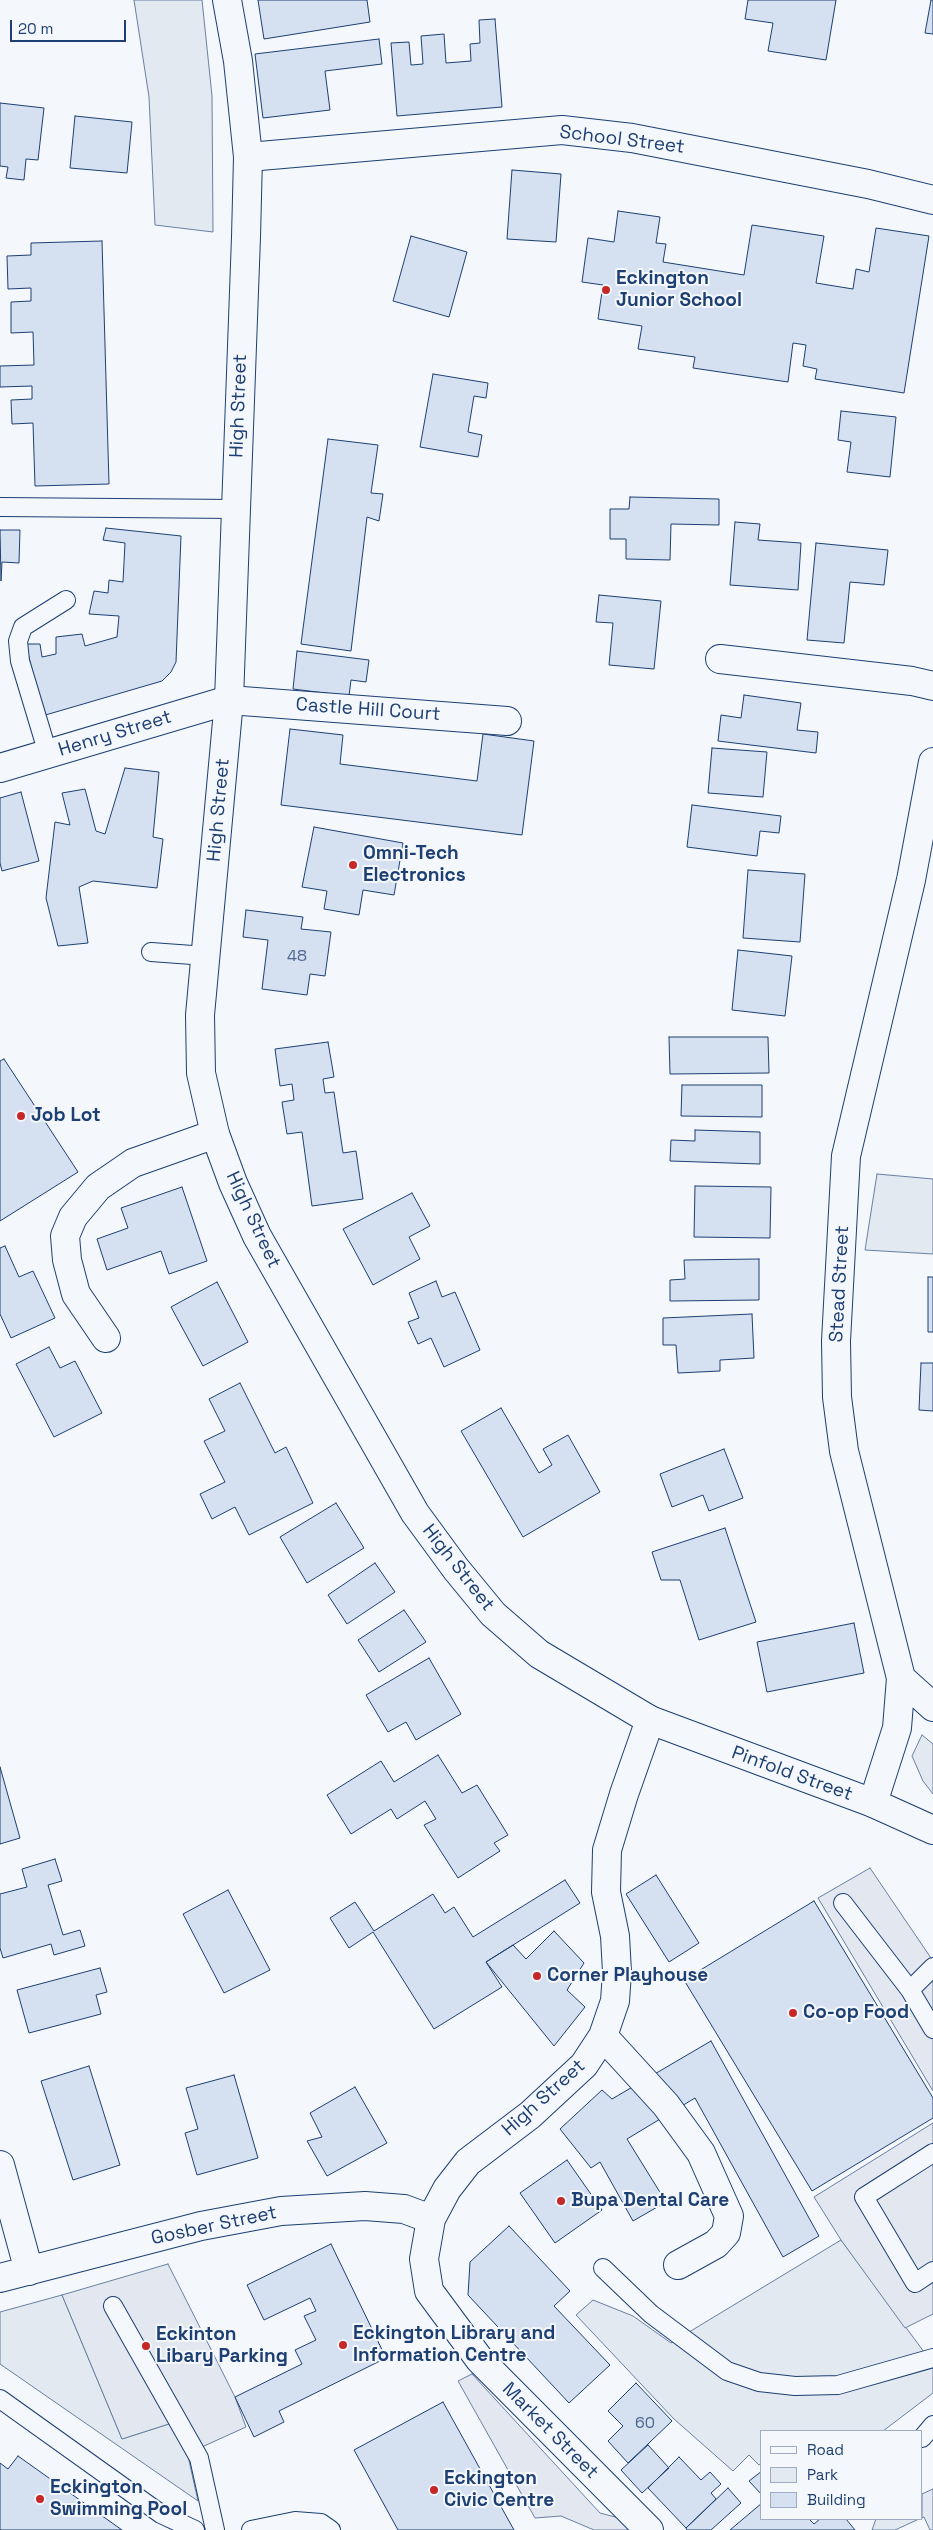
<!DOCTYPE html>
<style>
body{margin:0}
#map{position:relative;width:933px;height:2530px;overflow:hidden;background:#f4f7fb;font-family:"Space Grotesk",sans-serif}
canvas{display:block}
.legend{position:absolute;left:760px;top:2430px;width:162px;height:90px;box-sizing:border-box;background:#f4f7fb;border:1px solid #9eadc5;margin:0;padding:6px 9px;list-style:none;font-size:15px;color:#1d3f73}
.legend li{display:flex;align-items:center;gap:10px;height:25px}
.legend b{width:25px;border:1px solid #9eadc5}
.scale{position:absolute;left:10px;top:20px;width:116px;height:22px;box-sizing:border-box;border:2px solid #1d3f73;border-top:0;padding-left:6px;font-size:15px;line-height:18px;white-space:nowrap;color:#1d3f73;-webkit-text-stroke:4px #f4f7fb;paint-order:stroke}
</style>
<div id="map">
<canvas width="933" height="2530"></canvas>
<ul class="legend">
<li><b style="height:6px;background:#f4f7fb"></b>Road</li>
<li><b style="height:14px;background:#e3e9f0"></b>Park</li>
<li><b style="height:14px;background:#d5e0f0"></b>Building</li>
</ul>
<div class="scale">20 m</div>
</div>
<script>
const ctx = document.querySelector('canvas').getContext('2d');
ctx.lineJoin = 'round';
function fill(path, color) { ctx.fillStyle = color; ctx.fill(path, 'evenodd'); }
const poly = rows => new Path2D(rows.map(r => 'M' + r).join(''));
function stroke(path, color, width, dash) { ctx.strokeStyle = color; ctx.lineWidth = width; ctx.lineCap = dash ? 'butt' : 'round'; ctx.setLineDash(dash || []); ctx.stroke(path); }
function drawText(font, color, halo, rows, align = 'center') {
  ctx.font = font + ' "Space Grotesk",sans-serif'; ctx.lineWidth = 4; ctx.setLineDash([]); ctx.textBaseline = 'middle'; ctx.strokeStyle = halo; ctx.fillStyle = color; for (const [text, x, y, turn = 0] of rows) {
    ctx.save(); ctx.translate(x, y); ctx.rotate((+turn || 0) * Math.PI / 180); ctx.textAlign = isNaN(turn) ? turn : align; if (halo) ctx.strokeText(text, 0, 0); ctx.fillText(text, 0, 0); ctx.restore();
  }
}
const green = poly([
 [134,0,202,0,212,96,213,232,155,225,149,97,134,0],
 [877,1174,933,1179,933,1254,865,1250,877,1174],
 [922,1735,933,1744,933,1794,923,1781,912,1756,922,1735],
 [841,2240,933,2364,933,2393,883,2431,762,2431,762,2463,759,2465,749,2455,733,2471,674,2419,576,2315,593,2300,633,2316,671,2343,841,2240],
 [62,2295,122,2439,172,2423,188,2456,198,2501,0,2364,0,2312,62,2295],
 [933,2489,933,2530,930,2530,924,2517,922,2518,922,2494,933,2489],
 [876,2519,919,2519,895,2530,872,2530,876,2519]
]);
fill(green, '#e3e9f0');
stroke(green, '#687fa3', 1);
const parking = poly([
 [870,1868,933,1961,933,2091,818,1898,870,1868],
 [933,2123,933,2314,905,2328,841,2240,814,2197,933,2123],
 [168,2264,235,2397,246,2427,193,2451,172,2423,122,2439,62,2295,168,2264],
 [472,2374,600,2513,619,2518,633,2530,594,2530,561,2516,535,2518,458,2381,472,2374]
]);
fill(parking, '#e3e8f0');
stroke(parking, '#687fa3', 1);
const building = poly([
 [258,0,367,0,370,22,264,39,258,0],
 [748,0,836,0,826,60,768,51,773,23,745,19,748,0],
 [931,0,933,0,933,34,925,33,931,0],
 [495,19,502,107,397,116,391,43,409,42,411,65,423,64,421,36,444,34,446,63,471,61,470,44,480,43,479,20,495,19],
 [379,39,382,64,325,71,330,110,263,118,255,54,379,39],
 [0,103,44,108,38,160,26,159,24,180,6,178,8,167,0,166,0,103],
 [75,116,132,122,127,173,70,168,75,116],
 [512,170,561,174,556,242,507,239,512,170],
 [618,211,660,217,656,243,666,244,663,262,744,275,752,225,824,236,816,283,853,289,856,269,869,272,876,228,929,236,904,393,815,379,817,369,803,366,806,345,793,343,788,382,693,368,695,357,638,349,642,326,598,319,603,285,582,282,588,238,614,242,618,211],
 [411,236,467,252,449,317,393,301,411,236],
 [102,241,109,484,35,486,33,423,12,424,11,400,32,399,32,386,0,387,0,366,34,365,33,332,11,333,11,302,31,301,31,288,8,289,7,256,31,255,31,243,102,241],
 [433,374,488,383,486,398,474,396,468,432,482,435,478,457,420,447,433,374],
 [841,411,896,417,890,477,847,472,851,442,838,440,841,411],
 [328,439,378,445,371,493,383,494,379,521,367,517,351,651,301,644,328,439],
 [630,497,719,499,719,525,671,524,670,560,626,559,626,539,610,539,610,509,629,509,630,497],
 [735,522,760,524,758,540,801,543,798,590,730,585,735,522],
 [106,528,181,536,176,662,171,672,162,681,42,716,26,644,40,644,42,657,56,654,56,637,82,634,85,646,117,637,119,616,89,614,94,591,108,593,109,580,123,582,125,543,103,540,106,528],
 [0,530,20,530,19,563,2,562,1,581,0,530],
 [816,543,888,550,884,585,850,582,844,643,807,640,816,543],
 [599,595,661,601,654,669,609,665,613,623,596,622,599,595],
 [297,651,369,660,366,682,351,680,349,696,293,689,297,651],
 [744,695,801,703,797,730,818,732,816,753,718,741,721,715,741,718,744,695],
 [290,729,343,735,340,764,477,781,483,734,534,741,522,835,281,805,290,729],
 [712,748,767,752,763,797,708,793,712,748],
 [125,768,159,772,153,837,163,839,157,888,93,881,79,887,88,943,58,946,46,898,55,822,70,825,62,793,85,789,96,831,105,834,125,768],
 [21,792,39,861,2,871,0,863,0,798,21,792],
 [692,805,781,816,779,833,760,831,757,856,687,847,692,805],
 [314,827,403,843,394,895,363,890,359,915,324,909,327,891,302,887,314,827],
 [748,870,805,874,800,942,743,938,748,870],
 [246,910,303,917,301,929,331,932,325,976,310,974,307,995,262,989,268,940,243,937,246,910],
 [738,950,792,956,785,1016,732,1010,738,950],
 [669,1037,768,1037,769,1073,670,1074,669,1037],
 [328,1042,334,1077,323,1079,325,1093,334,1092,343,1153,356,1151,363,1199,312,1206,302,1132,287,1134,282,1102,294,1100,292,1084,280,1086,275,1049,328,1042],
 [4,1059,78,1172,0,1221,0,1061,4,1059],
 [682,1085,762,1085,762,1117,681,1116,682,1085],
 [695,1130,760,1132,760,1164,670,1161,671,1140,695,1141,695,1130],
 [695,1186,771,1187,770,1238,694,1237,695,1186],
 [182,1187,207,1261,169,1274,161,1251,107,1270,97,1239,128,1228,121,1208,182,1187],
 [412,1193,430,1226,409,1237,420,1259,373,1285,343,1229,412,1193],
 [5,1246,19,1277,33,1271,55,1318,11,1338,0,1314,0,1248,5,1246],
 [759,1259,759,1300,670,1301,670,1280,685,1279,684,1260,759,1259],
 [928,1277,933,1277,933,1332,928,1332,928,1277],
 [436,1281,442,1297,455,1292,480,1350,444,1367,431,1338,418,1344,408,1322,419,1318,409,1293,436,1281],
 [217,1282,248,1342,203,1366,171,1307,217,1282],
 [752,1314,754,1358,720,1360,720,1371,678,1373,676,1345,663,1345,663,1318,752,1314],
 [49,1347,60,1368,75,1361,102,1413,54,1437,16,1364,49,1347],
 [921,1363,933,1363,933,1411,919,1410,921,1363],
 [240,1383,275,1453,286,1447,313,1503,249,1535,235,1507,212,1519,200,1494,225,1482,204,1441,225,1431,209,1399,240,1383],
 [501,1408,539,1473,552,1465,543,1449,568,1435,600,1492,523,1537,461,1431,501,1408],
 [724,1449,743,1498,709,1511,703,1495,672,1507,660,1474,724,1449],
 [336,1503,364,1548,307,1583,280,1537,336,1503],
 [725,1528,756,1622,699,1640,680,1580,661,1580,652,1552,725,1528],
 [375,1563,395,1592,347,1624,328,1595,375,1563],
 [404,1610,426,1642,379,1672,358,1640,404,1610],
 [854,1623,864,1673,767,1692,757,1642,854,1623],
 [429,1658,461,1714,416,1740,406,1722,388,1732,366,1695,429,1658],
 [438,1755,462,1793,477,1785,508,1835,494,1843,500,1851,458,1878,424,1825,436,1819,425,1801,397,1819,391,1809,351,1834,327,1795,381,1761,394,1782,438,1755],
 [0,1767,20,1838,0,1844,0,1767],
 [55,1859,62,1881,48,1885,63,1935,80,1930,85,1946,54,1955,51,1944,3,1958,0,1948,0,1894,27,1887,22,1869,55,1859],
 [656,1875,699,1943,669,1962,626,1894,656,1875],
 [565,1880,580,1903,486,1962,502,1987,434,2029,373,1932,349,1948,330,1918,355,1902,374,1931,433,1894,445,1913,454,1907,473,1937,565,1880],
 [228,1890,270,1970,224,1993,183,1914,228,1890],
 [814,1901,933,2098,933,2118,812,2191,684,1980,814,1901],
 [554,1931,584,1963,567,1990,585,2007,554,2046,486,1962,513,1945,526,1959,554,1931],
 [100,1968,107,1992,96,1995,101,2014,29,2033,17,1990,100,1968],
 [711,2041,819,2236,783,2257,695,2098,627,2139,666,2202,633,2221,600,2162,591,2168,560,2129,602,2090,612,2099,711,2041],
 [89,2066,120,2165,73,2180,41,2081,89,2066],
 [234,2075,258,2158,197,2175,185,2133,198,2129,186,2088,234,2075],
 [355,2087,387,2143,327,2176,307,2141,322,2137,310,2113,355,2087],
 [567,2160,602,2210,555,2243,520,2193,567,2160],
 [509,2226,570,2291,554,2306,610,2365,569,2403,468,2295,470,2262,509,2226],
 [331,2244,386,2358,279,2411,284,2422,254,2437,235,2397,302,2364,295,2350,316,2340,304,2316,316,2311,310,2298,264,2320,247,2285,331,2244],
 [636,2383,672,2421,628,2463,608,2441,623,2426,608,2411,636,2383],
 [443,2402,514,2530,398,2530,354,2450,443,2402],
 [648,2445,669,2468,642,2493,621,2470,648,2445],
 [18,2456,122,2530,0,2530,0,2463,8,2469,18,2456],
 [679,2457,701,2480,710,2472,721,2484,711,2493,716,2499,686,2528,648,2488,679,2457],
 [762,2471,762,2495,749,2481,762,2471],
 [728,2488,741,2503,711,2530,687,2530,686,2528,728,2488],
 [762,2503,762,2519,809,2519,814,2524,820,2519,846,2519,855,2530,730,2530,762,2503]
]);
fill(building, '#d5e0f0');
stroke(building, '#1d3f73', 1);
const lane = poly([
 [0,507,235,509],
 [48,754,20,661,18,641,23,627,66,600],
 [151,952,206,956],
 [843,1903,910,1990,933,2029],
 [910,1990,933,1967],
 [933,2153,864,2197,915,2283,933,2271],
 [603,2268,651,2314,727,2371,759,2382,795,2386,838,2385,933,2358],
 [113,2306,199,2458,215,2530],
 [0,2399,161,2514,195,2530],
 [922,2438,933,2425],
 [251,2530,295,2521,321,2523,331,2530]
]);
const street = poly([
 [248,157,562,130,632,138,868,184,933,200],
 [720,659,912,681,933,686],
 [0,768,229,700,507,721],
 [106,1338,76,1294,67,1260,65,1236,73,1217,98,1187,133,1163,215,1134],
 [901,1678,933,1707],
 [873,1803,897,1728,901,1678,844,1451,837,1397,836,1341,846,1156,911,880,933,762],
 [603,2036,666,2105,701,2153,729,2216,726,2233,716,2244,678,2265],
 [0,2165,29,2271],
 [0,2278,201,2226,281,2211,365,2206,404,2209,431,2219],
 [649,2530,480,2360,429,2291,424,2259,431,2219,447,2189,468,2162,530,2115,584,2065,603,2036,615,2001,617,1972,615,1936,606,1892,607,1850,624,1794,650,1720]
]);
const secondary = poly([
 [227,0,238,61,248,157,246,237,229,700,200,1015,201,1073,215,1134,233,1183,257,1236,415,1513,456,1569,493,1614,539,1654,650,1720,873,1803,933,1830]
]);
stroke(lane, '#1d3f73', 20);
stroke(street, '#1d3f73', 30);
stroke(secondary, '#1d3f73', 30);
stroke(lane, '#f4f7fb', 18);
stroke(street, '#f4f7fb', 28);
stroke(secondary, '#f4f7fb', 28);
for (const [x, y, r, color] of [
 [606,290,5,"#c62828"],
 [353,865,5,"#c62828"],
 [21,1116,5,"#c62828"],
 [537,1976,5,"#c62828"],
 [793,2013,5,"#c62828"],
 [561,2201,5,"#c62828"],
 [343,2345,5,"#c62828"],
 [146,2346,5,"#c62828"],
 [434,2490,5,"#c62828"],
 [40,2499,5,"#c62828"]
]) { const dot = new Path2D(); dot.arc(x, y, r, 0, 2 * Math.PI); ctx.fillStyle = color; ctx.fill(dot); stroke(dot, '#f4f7fb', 2); }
drawText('16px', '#4b6792', null, [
 ["48",297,957],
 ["60",645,2424]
]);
drawText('19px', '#1d3f73', '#f4f7fb', [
 ["School Street",622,140,7],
 ["High Street",239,406,-88],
 ["Castle Hill Court",368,710,4],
 ["Henry Street",115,734,-17],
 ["High Street",219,810,-85],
 ["High Street",253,1220,65],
 ["Stead Street",840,1284,-87],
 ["High Street",458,1568,52],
 ["Pinfold Street",792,1774,20],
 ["High Street",544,2098,-42],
 ["Gosber Street",214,2226,-12],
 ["Market Street",550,2431,45]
]);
drawText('bold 19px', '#1d3f73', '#f4f7fb', [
 ["Eckington",616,279],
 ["Junior School",616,301],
 ["Omni-Tech",363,854],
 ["Electronics",363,876],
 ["Job Lot",31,1116],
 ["Corner Playhouse",547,1976],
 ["Co-op Food",803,2013],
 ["Bupa Dental Care",571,2201],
 ["Eckington Library and",353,2334],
 ["Information Centre",353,2356],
 ["Eckinton",156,2335],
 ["Libary Parking",156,2357],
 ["Eckington",444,2479],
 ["Civic Centre",444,2501],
 ["Eckington",50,2488],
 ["Swimming Pool",50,2510]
], 'left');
</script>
